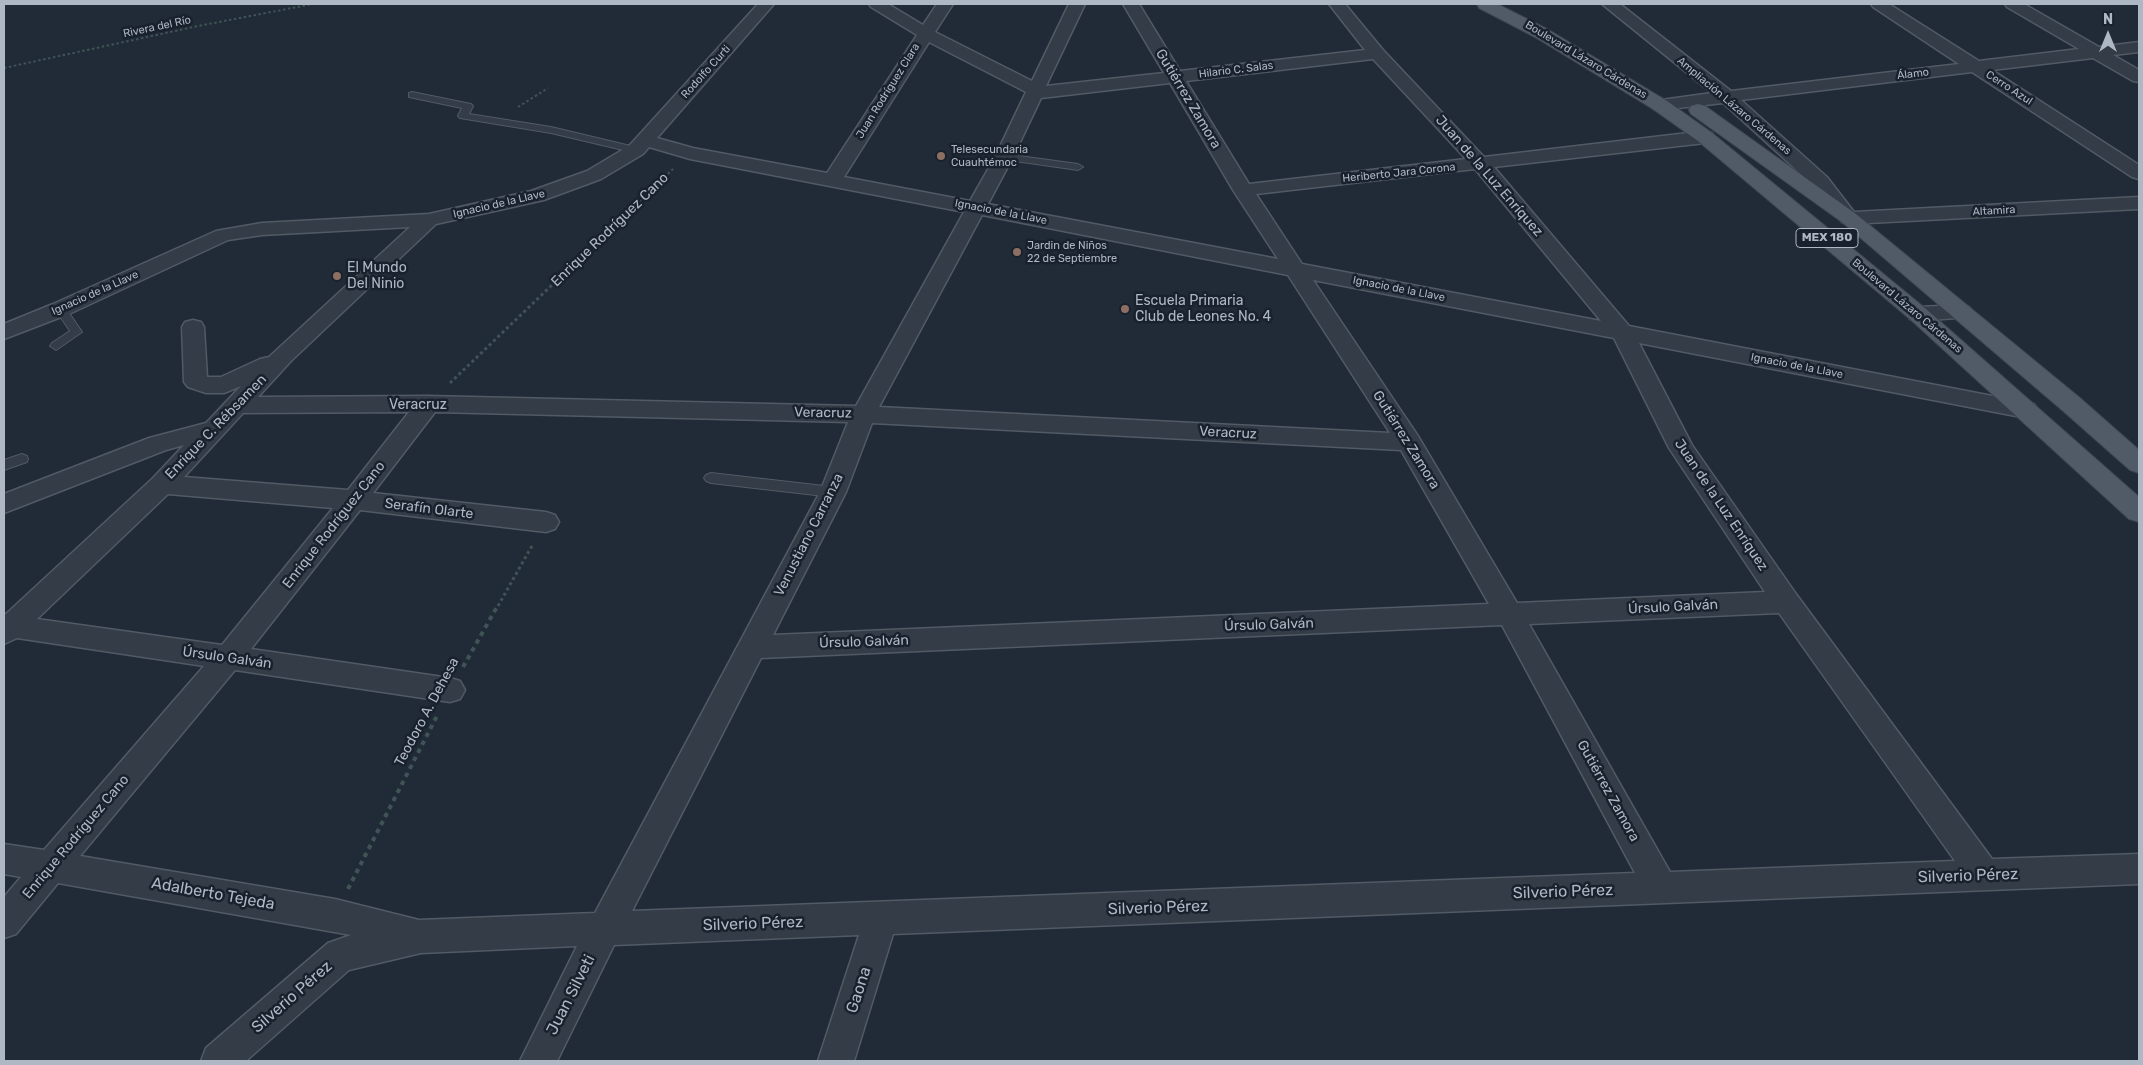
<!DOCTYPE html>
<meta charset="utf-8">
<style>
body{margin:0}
#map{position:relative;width:2143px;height:1065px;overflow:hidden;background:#202b37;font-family:Rubik,sans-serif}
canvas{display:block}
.frame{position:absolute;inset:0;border:5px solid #aeb7c4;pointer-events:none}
.north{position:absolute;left:2083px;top:10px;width:50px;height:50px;-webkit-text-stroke:4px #19212c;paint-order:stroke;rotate:0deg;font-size:14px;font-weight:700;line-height:20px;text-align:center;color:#aeb7c4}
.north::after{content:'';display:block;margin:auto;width:18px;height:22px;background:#aeb7c4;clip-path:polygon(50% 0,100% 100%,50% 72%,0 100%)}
</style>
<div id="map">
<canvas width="2143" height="1065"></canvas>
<div class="frame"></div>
<div class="north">N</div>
</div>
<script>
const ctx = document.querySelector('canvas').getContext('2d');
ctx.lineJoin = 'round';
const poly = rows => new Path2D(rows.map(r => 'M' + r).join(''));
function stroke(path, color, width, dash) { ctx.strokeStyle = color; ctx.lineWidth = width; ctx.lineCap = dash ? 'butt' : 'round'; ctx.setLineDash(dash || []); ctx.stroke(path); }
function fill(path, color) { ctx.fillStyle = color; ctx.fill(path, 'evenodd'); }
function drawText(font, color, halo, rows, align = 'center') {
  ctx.font = font + ' Rubik,sans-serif'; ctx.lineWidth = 5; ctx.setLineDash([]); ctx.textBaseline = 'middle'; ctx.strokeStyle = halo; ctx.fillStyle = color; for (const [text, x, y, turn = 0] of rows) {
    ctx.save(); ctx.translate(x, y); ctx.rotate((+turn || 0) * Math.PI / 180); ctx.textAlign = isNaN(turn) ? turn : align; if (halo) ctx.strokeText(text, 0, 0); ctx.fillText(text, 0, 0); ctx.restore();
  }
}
const lane = poly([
 [412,92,471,104,473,106,469,114,551,127,639,148,641,150,636,153,551,133,460,118,458,116,462,108,409,97,409,93,412,92],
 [1004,154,1078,164,1083,167,1078,170,1001,159,999,157,1004,154],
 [61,305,65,307,82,332,56,350,50,346,52,343,70,331,55,309,61,305],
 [22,454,27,456,28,459,27,462,4,470,4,460,22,454],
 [711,473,833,487,838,489,840,492,838,495,833,497,711,483,706,481,704,478,706,475,711,473]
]);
const street = poly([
 [758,4,774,4,657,138,693,148,827,173,917,35,871,7,869,4,888,4,923,25,937,4,953,4,935,32,1032,81,1069,4,1085,4,1046,86,1164,73,1123,4,1139,4,1180,71,1365,50,1329,4,1345,4,1383,50,1484,157,1705,131,1712,133,1714,137,1712,141,1705,143,1494,167,1629,326,2034,404,2038,410,2034,416,2026,418,1639,343,1692,445,1796,594,1992,859,2139,854,2139,884,893,934,854,1061,818,1061,859,935,614,945,557,1061,520,1061,577,946,421,953,349,970,246,1061,201,1061,206,1048,328,943,351,935,58,883,16,934,4,938,4,897,21,877,4,874,4,844,44,850,204,666,17,638,4,644,4,614,6,614,153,478,184,445,166,450,4,513,4,494,149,438,206,423,241,386,224,393,206,393,188,387,184,382,182,327,185,322,193,320,201,322,204,327,207,377,221,377,260,359,269,357,410,227,262,235,228,240,69,314,4,339,4,324,53,304,216,231,262,223,429,214,531,191,587,171,629,146,758,4],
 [929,42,1026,92,995,157,970,201,844,177,929,42],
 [1373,59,1466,159,1249,184,1186,81,1373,59],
 [1170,83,1233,190,1278,259,988,204,1013,157,1041,98,1170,83],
 [649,147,690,159,964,212,856,406,428,396,258,397,291,361,436,224,544,200,601,179,643,154,649,147],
 [1475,169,1601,321,1302,264,1256,194,1475,169],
 [982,215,1288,275,1390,433,879,407,982,215],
 [1313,280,1614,338,1669,448,1765,592,1517,603,1418,436,1313,280],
 [409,412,348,490,184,477,243,413,409,412],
 [435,412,848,422,820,492,595,913,419,920,335,899,80,856,235,670,450,702,460,699,465,690,460,681,450,678,251,649,360,510,546,532,555,529,559,522,555,515,546,512,373,493,435,412],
 [872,423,1401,450,1489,604,773,635,846,492,872,423],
 [168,494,333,508,222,645,37,619,168,494],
 [1779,613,1955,861,1670,872,1529,624,1779,613],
 [1502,625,1635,873,632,911,761,658,1502,625],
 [1602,4,1620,4,1731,91,1959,64,1873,7,1871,4,1889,4,1979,61,2079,49,2007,7,2005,4,2024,4,2099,47,2139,42,2139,52,2113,55,2139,70,2139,82,2133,81,2093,58,1992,70,2139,165,2139,179,2132,177,1972,72,1741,100,1827,177,1854,212,2139,197,2139,209,1849,224,1842,222,1813,185,1723,103,1660,110,1654,109,1651,105,1654,101,1712,93,1602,4],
 [1961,305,1969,307,1972,312,1969,317,1918,321,1910,319,1907,314,1910,309,1918,307,1961,305]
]);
const primary = poly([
 [1477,4,1497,4,1547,29,1667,101,1712,133,1926,309,2139,497,2139,522,2129,519,1910,319,1698,141,1653,109,1535,37,1479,8,1477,4],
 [1698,104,1705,106,1856,214,2080,398,2139,450,2139,473,2130,470,2062,410,1842,222,1691,114,1689,110,1691,106,1698,104]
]);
stroke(lane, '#515a65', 2);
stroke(street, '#515a65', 3);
stroke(primary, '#3d4551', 2);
stroke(poly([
 [4,68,198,26,313,4],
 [518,107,548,88],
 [578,261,673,169]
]), '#405355', 2, [2.5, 2.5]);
stroke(poly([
 [450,383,579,259],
 [498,606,533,544]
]), '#405355', 3, [3, 3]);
stroke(poly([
 [463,667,498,605],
 [348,889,438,714]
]), '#405355', 4, [4.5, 4.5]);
fill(lane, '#343c47');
fill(street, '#343c47');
fill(primary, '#515b68');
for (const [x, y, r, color] of [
 [941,156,5,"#8d6e63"],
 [1017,252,5,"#8d6e63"],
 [337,276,5,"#8d6e63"],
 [1125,309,5,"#8d6e63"]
]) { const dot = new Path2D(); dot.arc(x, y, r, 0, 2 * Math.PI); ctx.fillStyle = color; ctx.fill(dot); stroke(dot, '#19212c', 2); }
drawText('11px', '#aeb7c4', '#19212c', [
 ["Rivera del Río",157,27,-12],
 ["Boulevard Lázaro Cárdenas",1586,60,31],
 ["Hilario C. Salas",1236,70,-7],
 ["Rodolfo Curti",706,72,-48],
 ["Álamo",1913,74,-7],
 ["Cerro Azul",2009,88,33],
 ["Juan Rodríguez Clara",888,91,-58],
 ["Ampliación Lázaro Cárdenas",1734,106,40],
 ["Heriberto Jara Corona",1399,173,-6],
 ["Ignacio de la Llave",499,204,-13],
 ["Altamira",1994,211,-3],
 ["Ignacio de la Llave",1001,212,11],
 ["Ignacio de la Llave",1399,289,11],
 ["Ignacio de la Llave",95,293,-24],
 ["Boulevard Lázaro Cárdenas",1907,306,40],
 ["Ignacio de la Llave",1797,366,11]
]);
drawText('11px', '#aeb7c4', '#19212c', [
 ["Telesecundaria",951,150],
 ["Cuauhtémoc",951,163],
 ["Jardin de Niños",1027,246],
 ["22 de Septiembre",1027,259]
], 'left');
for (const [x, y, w] of [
 [1827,238,62]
]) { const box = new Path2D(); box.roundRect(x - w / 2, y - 9.5, w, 19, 4); ctx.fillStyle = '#19212c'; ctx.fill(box); stroke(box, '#aeb7c4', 1); }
drawText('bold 12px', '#aeb7c4', null, [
 ["MEX 180",1827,238]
]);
drawText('14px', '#aeb7c4', '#19212c', [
 ["Gutiérrez Zamora",1188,99,59],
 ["Juan de la Luz Enríquez",1489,176,49],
 ["Enrique Rodríguez Cano",610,230,-44],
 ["Veracruz",418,405],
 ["Veracruz",823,413,1],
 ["Enrique C. Rébsamen",216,427,-46],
 ["Veracruz",1228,433,3],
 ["Gutiérrez Zamora",1406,440,58],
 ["Juan de la Luz Enríquez",1721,505,56],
 ["Serafín Olarte",429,509,7],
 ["Enrique Rodríguez Cano",334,525,-52],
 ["Venustiano Carranza",809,535,-63],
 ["Úrsulo Galván",1673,607,-3],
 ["Úrsulo Galván",1269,625,-2],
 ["Úrsulo Galván",864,642,-2],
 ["Úrsulo Galván",227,658,8],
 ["Teodoro A. Dehesa",427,712,-62],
 ["Gutiérrez Zamora",1608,791,61],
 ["Enrique Rodríguez Cano",76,837,-50]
]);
drawText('14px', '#aeb7c4', '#19212c', [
 ["El Mundo",347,268],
 ["Del Ninio",347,284],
 ["Escuela Primaria",1135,301],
 ["Club de Leones No. 4",1135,317]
], 'left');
drawText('16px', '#aeb7c4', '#19212c', [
 ["Silverio Pérez",1968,876,-2],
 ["Silverio Pérez",1563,892,-2],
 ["Adalberto Tejeda",213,894,10],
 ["Silverio Pérez",1158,908,-2],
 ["Silverio Pérez",753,924,-2],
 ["Gaona",859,990,-72],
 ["Juan Silveti",571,995,-63],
 ["Silverio Pérez",292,997,-41]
]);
</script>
